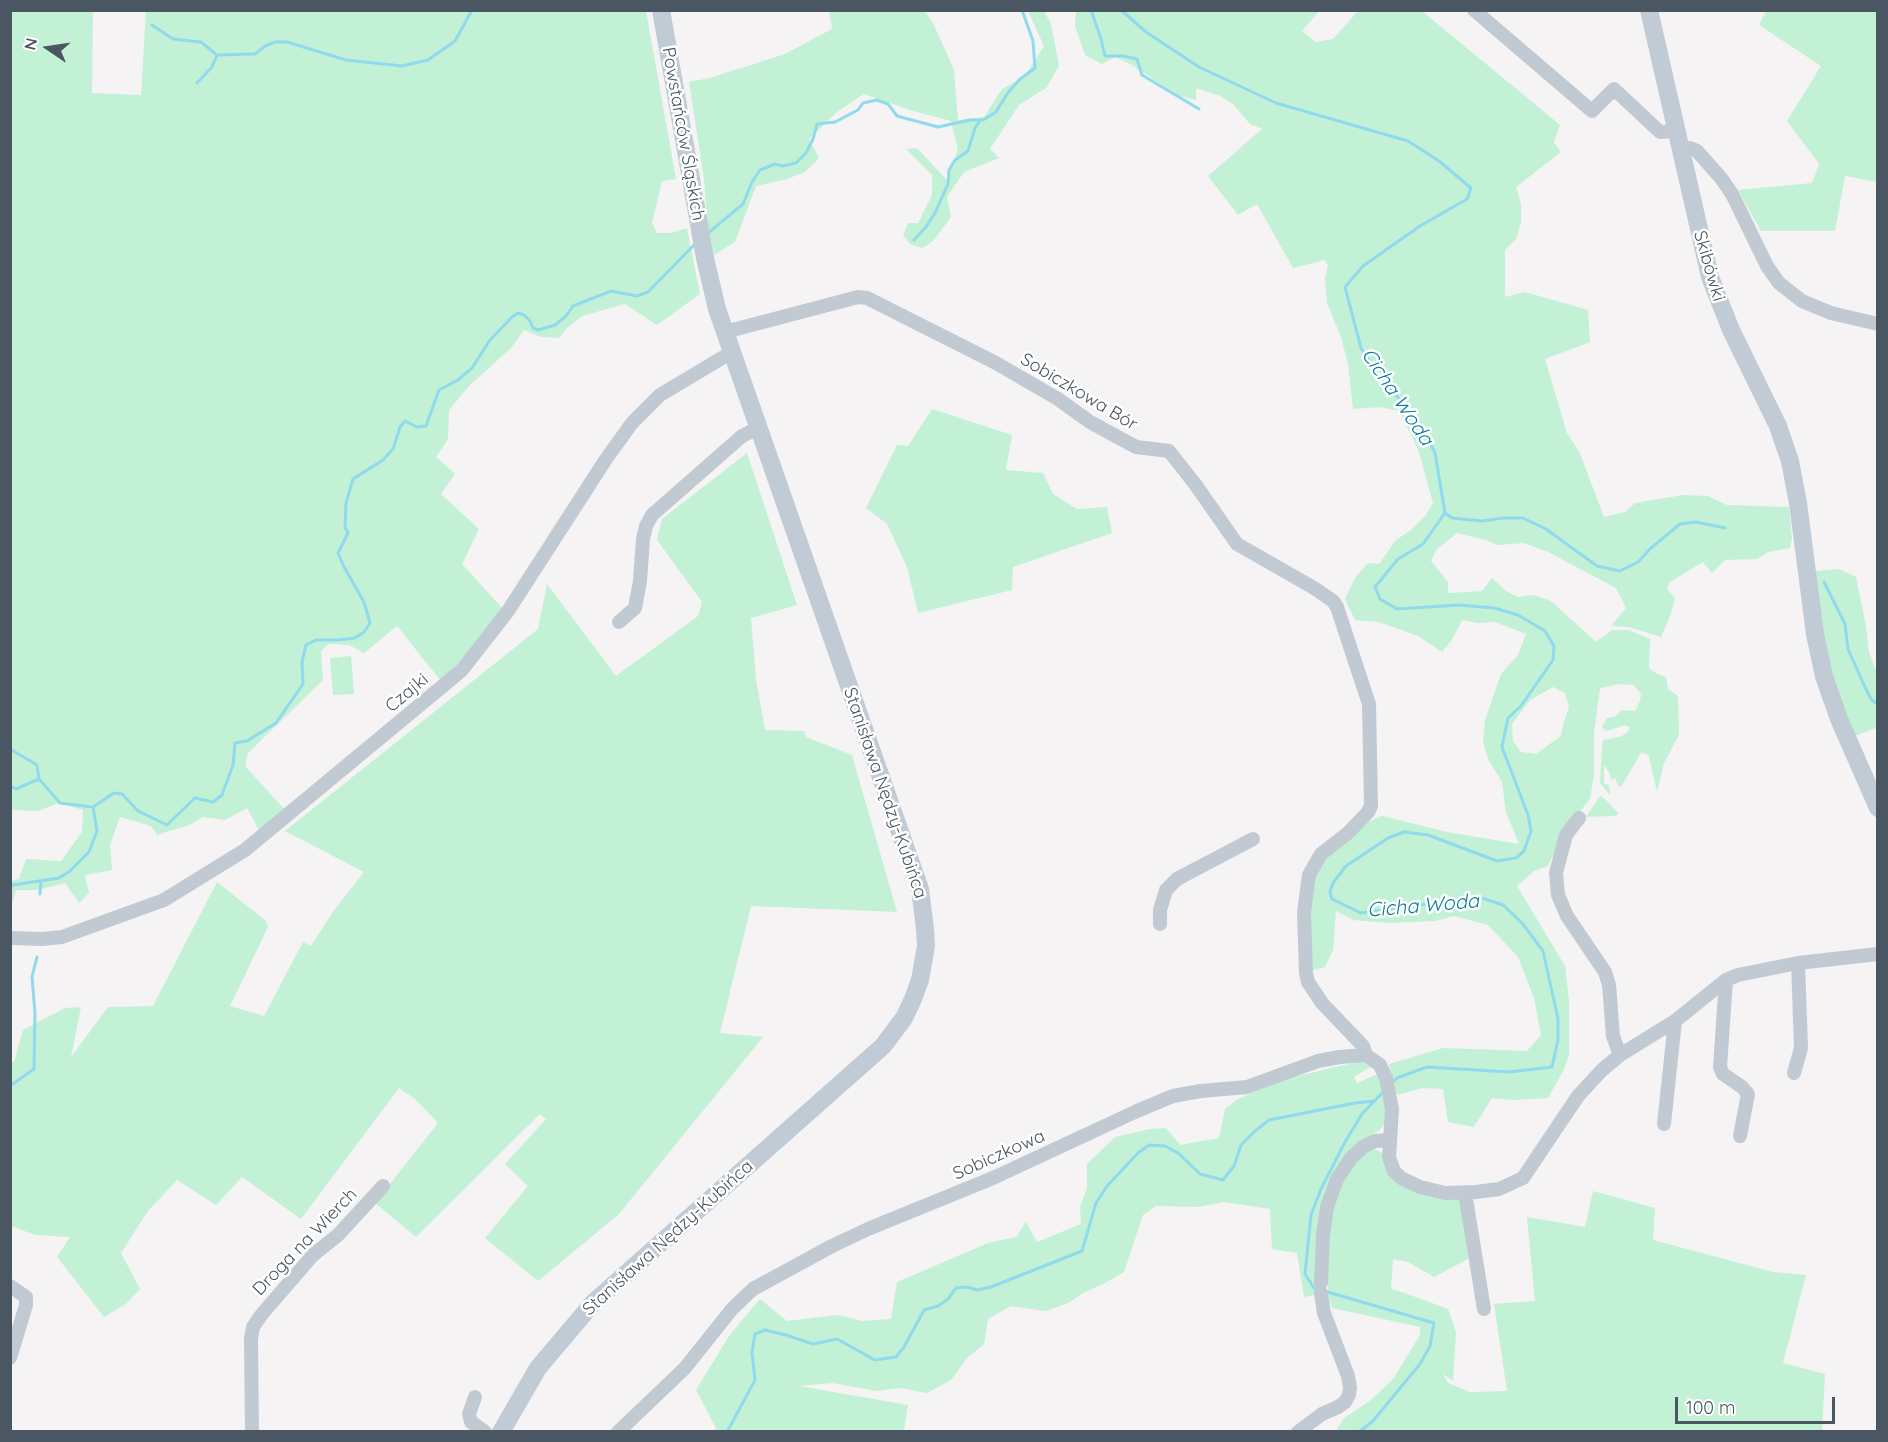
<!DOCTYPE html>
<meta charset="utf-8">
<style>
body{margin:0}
#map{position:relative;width:1888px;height:1442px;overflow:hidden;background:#f5f3f3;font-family:Quicksand,sans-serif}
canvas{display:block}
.frame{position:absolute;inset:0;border:12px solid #4a5661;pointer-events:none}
.north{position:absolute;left:18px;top:18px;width:60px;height:60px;-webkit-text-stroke:4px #fff;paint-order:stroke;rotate:283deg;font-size:16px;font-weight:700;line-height:24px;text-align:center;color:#4a5661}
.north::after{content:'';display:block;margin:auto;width:21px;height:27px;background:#4a5661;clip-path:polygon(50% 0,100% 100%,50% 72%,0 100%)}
.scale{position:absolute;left:1675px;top:1397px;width:160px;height:27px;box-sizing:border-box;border:3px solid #4a5661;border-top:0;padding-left:8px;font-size:18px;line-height:21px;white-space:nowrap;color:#4a5661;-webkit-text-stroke:4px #fff;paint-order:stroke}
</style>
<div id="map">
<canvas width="1888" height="1442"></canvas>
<div class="frame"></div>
<div class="north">N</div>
<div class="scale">100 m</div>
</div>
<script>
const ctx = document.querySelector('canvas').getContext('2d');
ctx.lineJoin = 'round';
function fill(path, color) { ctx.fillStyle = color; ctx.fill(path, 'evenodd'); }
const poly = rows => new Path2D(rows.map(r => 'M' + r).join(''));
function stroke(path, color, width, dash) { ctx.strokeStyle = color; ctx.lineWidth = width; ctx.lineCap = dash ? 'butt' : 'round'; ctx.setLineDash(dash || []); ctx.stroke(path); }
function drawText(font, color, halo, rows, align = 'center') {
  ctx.font = font + ' Quicksand,sans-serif'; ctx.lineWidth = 5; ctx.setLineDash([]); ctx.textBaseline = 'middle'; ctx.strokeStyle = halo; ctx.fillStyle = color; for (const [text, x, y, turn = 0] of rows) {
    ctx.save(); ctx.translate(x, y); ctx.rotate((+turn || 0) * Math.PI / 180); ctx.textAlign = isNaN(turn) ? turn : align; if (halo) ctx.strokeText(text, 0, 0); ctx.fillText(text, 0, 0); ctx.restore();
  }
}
fill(poly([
 [829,10,925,11,933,23,954,70,958,120,984,117,1002,89,1024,77,1044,46,1028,11,1044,11,1051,24,1059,66,1046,88,1019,105,990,149,999,158,964,172,947,197,951,217,933,241,922,248,910,244,903,235,908,223,918,223,932,195,932,175,906,149,917,148,947,180,958,149,951,121,913,111,864,94,837,112,809,139,819,158,805,172,787,179,756,186,735,242,714,255,707,220,704,179,689,82,710,78,785,54,832,29],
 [11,11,93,11,92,93,141,95,146,11,646,11,676,179,662,181,652,223,657,233,670,233,687,228,700,294,657,325,625,304,582,316,567,328,559,338,541,337,524,330,511,348,469,386,449,410,448,439,436,457,455,474,441,494,479,529,462,564,504,610,472,651,441,681,397,626,364,653,349,645,329,644,321,651,323,680,248,753,245,766,285,810,260,832,247,808,225,820,203,817,189,825,157,835,151,826,120,817,110,845,112,870,85,875,89,893,79,903,65,883,38,890,16,890,11,908,11,881,19,879,26,859,61,861,82,832,83,810,59,803,38,811,11,810],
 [1076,11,1319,11,1302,31,1316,42,1333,39,1358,11,1422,11,1560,125,1554,142,1561,152,1516,187,1521,204,1521,223,1516,239,1505,250,1505,297,1525,292,1588,310,1590,342,1545,359,1567,433,1579,451,1604,517,1625,512,1635,503,1683,495,1708,496,1727,505,1789,507,1792,538,1790,548,1768,552,1757,559,1725,560,1712,573,1703,562,1670,582,1667,589,1675,598,1671,614,1661,637,1629,627,1611,626,1626,608,1616,588,1548,552,1524,543,1497,545,1486,540,1457,533,1437,549,1431,561,1448,582,1448,593,1482,591,1492,578,1506,591,1518,597,1534,595,1551,601,1596,642,1612,630,1629,630,1650,639,1649,668,1657,674,1666,677,1668,689,1678,696,1679,735,1664,763,1657,792,1649,757,1647,754,1641,753,1621,787,1618,785,1615,778,1611,780,1610,774,1604,765,1604,783,1609,786,1610,795,1600,783,1602,746,1603,740,1620,737,1628,732,1630,727,1625,725,1606,731,1602,727,1607,718,1614,717,1622,710,1635,711,1640,701,1641,694,1634,685,1620,684,1600,688,1594,734,1594,774,1590,799,1566,828,1548,866,1534,871,1517,886,1565,966,1569,1001,1569,1055,1564,1069,1548,1098,1512,1100,1492,1098,1474,1127,1448,1122,1443,1089,1423,1088,1397,1095,1389,1064,1443,1048,1527,1051,1541,1035,1534,998,1518,957,1488,925,1454,916,1435,921,1389,923,1353,920,1336,911,1333,950,1325,967,1311,971,1309,875,1362,824,1382,816,1447,832,1519,844,1506,812,1502,782,1488,759,1483,742,1485,720,1501,674,1518,655,1526,634,1495,622,1478,623,1462,620,1452,640,1442,652,1418,636,1379,622,1355,620,1345,599,1355,578,1368,563,1379,564,1396,540,1411,530,1426,515,1433,503,1418,449,1399,411,1380,407,1353,409,1348,364,1341,337,1327,303,1325,278,1328,266,1325,260,1293,268,1257,204,1238,215,1208,176,1262,129,1250,124,1233,104,1220,96,1196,88,1196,100,1179,96,1132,65,1115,57,1102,64,1085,55,1075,26],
 [1553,687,1565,693,1569,707,1563,725,1561,736,1536,754,1521,752,1513,741,1512,724,1530,700],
 [1766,11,1877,11,1877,182,1845,176,1835,231,1761,231,1738,190,1812,183,1819,164,1787,121,1821,66,1759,25],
 [932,409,1012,435,1006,470,1043,473,1053,494,1077,509,1107,507,1112,533,1013,567,1012,590,918,613,907,567,887,524,866,508,897,445,908,446],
 [747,453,797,605,751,618,756,679,765,730,804,731,806,737,852,755,897,912,751,906,720,1033,763,1037,619,1214,538,1281,485,1238,528,1186,505,1164,546,1119,540,1114,416,1237,375,1203,438,1123,415,1099,399,1088,301,1219,242,1177,216,1205,177,1180,148,1211,121,1253,140,1289,126,1304,104,1317,57,1257,70,1237,35,1235,11,1226,10,1061,14,1062,23,1030,65,1008,81,1007,71,1057,108,1007,153,1006,217,882,266,921,268,927,230,1006,264,1016,303,942,311,946,334,910,364,872,285,831,538,629,547,584,616,676,698,616,702,602,657,540,662,519],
 [1839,569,1856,577,1866,626,1869,653,1877,673,1878,727,1853,737,1823,649,1814,571],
 [351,656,354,694,333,695,330,658],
 [1600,796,1605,799,1618,813,1616,816,1586,817],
 [1361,1061,1370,1067,1354,1077,1357,1083,1380,1073,1388,1103,1386,1121,1380,1130,1363,1140,1331,1185,1319,1294,1304,1297,1297,1253,1272,1249,1270,1209,1224,1202,1198,1207,1156,1206,1143,1215,1124,1272,1105,1283,1083,1293,1068,1303,1046,1311,1011,1306,988,1319,984,1344,967,1358,951,1380,927,1393,900,1388,877,1391,832,1383,799,1386,908,1405,904,1431,714,1431,716,1428,696,1390,729,1336,760,1299,787,1321,838,1315,862,1321,891,1319,897,1282,988,1243,1016,1237,1026,1222,1037,1242,1081,1224,1080,1207,1087,1188,1087,1164,1115,1137,1150,1129,1166,1128,1180,1145,1219,1138,1225,1109,1238,1099,1268,1086,1298,1076],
 [1375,1149,1384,1154,1386,1164,1460,1198,1467,1222,1468,1259,1434,1277,1408,1262,1393,1259,1391,1289,1405,1293,1448,1309,1456,1332,1453,1381,1443,1374,1448,1383,1470,1392,1507,1391,1494,1304,1535,1301,1527,1217,1585,1227,1593,1191,1655,1208,1653,1240,1773,1272,1806,1275,1783,1363,1825,1374,1822,1431,1336,1431,1344,1418,1371,1400,1393,1379,1420,1335,1420,1327,1332,1308,1328,1294,1327,1251,1333,1206,1339,1184,1353,1165,1366,1151]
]), '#c3f1d5');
stroke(poly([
 [1091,10,1101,39,1105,56,1123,56,1137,59,1142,75,1199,109],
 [1121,10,1146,32,1199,67,1276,103,1408,141,1439,161,1471,188,1467,199,1420,226,1363,266,1345,287,1361,348,1381,379,1417,418,1435,453,1445,513,1423,544,1398,559,1375,587,1380,599,1397,609,1459,605,1494,608,1518,615,1545,631,1554,646,1553,660,1521,706,1508,718,1502,747,1528,815,1531,831,1524,851,1516,858,1497,861,1428,835,1404,832,1388,838,1346,866,1333,883,1330,892,1332,899,1361,913,1479,897,1503,905,1522,923,1543,951,1558,1019,1558,1040,1552,1067,1509,1072,1427,1067,1397,1078,1391,1084],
 [152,25,173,39,201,42,217,55,255,54,265,46,275,42,287,42,346,60,402,66,428,60,455,41,472,10],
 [197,83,212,67,217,55],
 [708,233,743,204,752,182,760,170,775,164,782,166,796,163,806,153,813,139,817,124,835,122,858,110,863,103,877,100,888,104,897,116,938,127,970,120,983,120,996,112,1007,94,1019,80,1035,68,1033,41,1022,10],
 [914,240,926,227,935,213,948,184,949,170,955,160,968,151,975,128,979,122],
 [1445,513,1452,518,1482,521,1503,518,1523,518,1546,529,1597,566,1620,571,1638,562,1651,548,1680,524,1696,522,1725,528],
 [1824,582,1845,624,1848,649,1864,685,1871,699,1878,705],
 [10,749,37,765,39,779],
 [10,786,16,789,39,779,60,803,93,807],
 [10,888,13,885,59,878,70,871,89,852,97,831,93,807,114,793,122,794,138,811,167,825,195,798,213,802,222,795,233,765,235,743,247,741,276,723,303,684,302,662,306,645,316,640,338,640,355,638,364,632,370,623,364,602,344,567,338,553,348,533,345,527,346,503,353,479,383,460,393,449,400,427,405,421,417,427,426,426,439,390,458,380,472,368,490,340,512,317,518,313,524,315,530,321,533,328,538,330,555,325,566,316,573,306,611,291,637,296,648,292,696,243],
 [40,894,41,882],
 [10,1086,34,1069,35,1013,32,977,37,957],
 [727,1432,755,1380,752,1352,755,1334,765,1330,786,1335,813,1344,837,1339,875,1360,896,1357,904,1347,924,1310,938,1306,948,1299,956,1288,967,1287,977,1290,991,1287,1082,1251,1096,1203,1107,1186,1138,1153,1149,1145,1165,1146,1178,1153,1200,1174,1223,1180,1234,1166,1241,1145,1255,1131,1269,1120,1355,1103,1375,1101],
 [1359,1432,1373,1421,1420,1364,1430,1346,1434,1323,1314,1288,1305,1274,1311,1215,1321,1189,1345,1142,1362,1114,1384,1091]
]), '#90daee', 3);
stroke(poly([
 [1474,10,1592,111,1614,89,1660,132,1676,131],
 [1680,149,1690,148,1697,151,1721,178,1732,194,1767,266,1779,283,1802,301,1831,313,1878,324],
 [725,332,858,297,867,298,996,363,1058,399,1090,422,1136,447,1169,451,1195,484,1237,544,1314,588,1333,601,1337,607,1369,704,1371,806,1368,812,1348,833,1321,854,1309,875,1304,912,1306,973,1308,982,1322,1003,1363,1046,1366,1055],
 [619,622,635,608,640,581,643,539,646,526,652,515,742,436,758,428],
 [1579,818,1566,835,1556,873,1558,895,1567,916,1605,972,1609,985,1613,1036,1620,1055],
 [1160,924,1160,910,1166,890,1177,879,1253,839],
 [10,938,42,939,62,937,164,900,245,850,462,670,508,611,606,459,632,423,660,395,732,352],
 [1726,980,1720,1067,1723,1074,1742,1087,1748,1094,1740,1136],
 [1794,1073,1801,1048,1798,963],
 [1664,1124,1675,1021],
 [1465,1193,1484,1309],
 [1321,1283,1323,1236,1327,1207,1337,1179,1351,1158,1363,1147,1375,1141,1389,1140],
 [10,1286,26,1297,26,1305,10,1358],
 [475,1397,469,1414,471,1422,485,1432],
 [252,1432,251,1339,253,1327,262,1314,313,1255,338,1235,383,1186],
 [618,1432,685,1368,732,1309,753,1289,832,1246,868,1229,993,1178,1137,1111,1173,1096,1201,1091,1247,1087,1318,1061,1340,1057,1366,1055,1380,1065,1386,1078,1392,1109,1389,1157,1394,1171,1401,1178,1420,1187,1445,1193,1476,1192,1499,1189,1523,1178,1578,1096,1602,1070,1620,1055,1675,1021,1726,980,1738,975,1798,963,1878,954],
 [1298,1432,1322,1414,1338,1407,1345,1402,1349,1395,1350,1388,1348,1376,1324,1313,1321,1293]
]), '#c1cad2', 14);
stroke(poly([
 [1649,10,1710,277,1731,330,1778,426,1790,461,1798,503,1815,634,1824,676,1839,719,1878,808],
 [501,1432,538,1368,593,1303,883,1046,904,1018,913,999,920,980,926,946,925,929,920,889,717,309,705,258,661,10]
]), '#c1cbd6', 18);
drawText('18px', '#4a5661', '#fff', [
 ["Powstańców Śląskich",683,134,80],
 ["Skibówki",1709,266,74],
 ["Sobiczkowa Bór",1079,392,31],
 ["Czajki",407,693,-40],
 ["Stanisława Nędzy-Kubińca",885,793,71],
 ["Sobiczkowa",999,1155,-24],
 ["Stanisława Nędzy-Kubińca",668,1238,-42],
 ["Droga na Wierch",305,1242,-46]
]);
drawText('italic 20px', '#0c7c9b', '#fff', [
 ["Cicha Woda",1397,397,56],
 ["Cicha Woda",1423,906,-5]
]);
</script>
